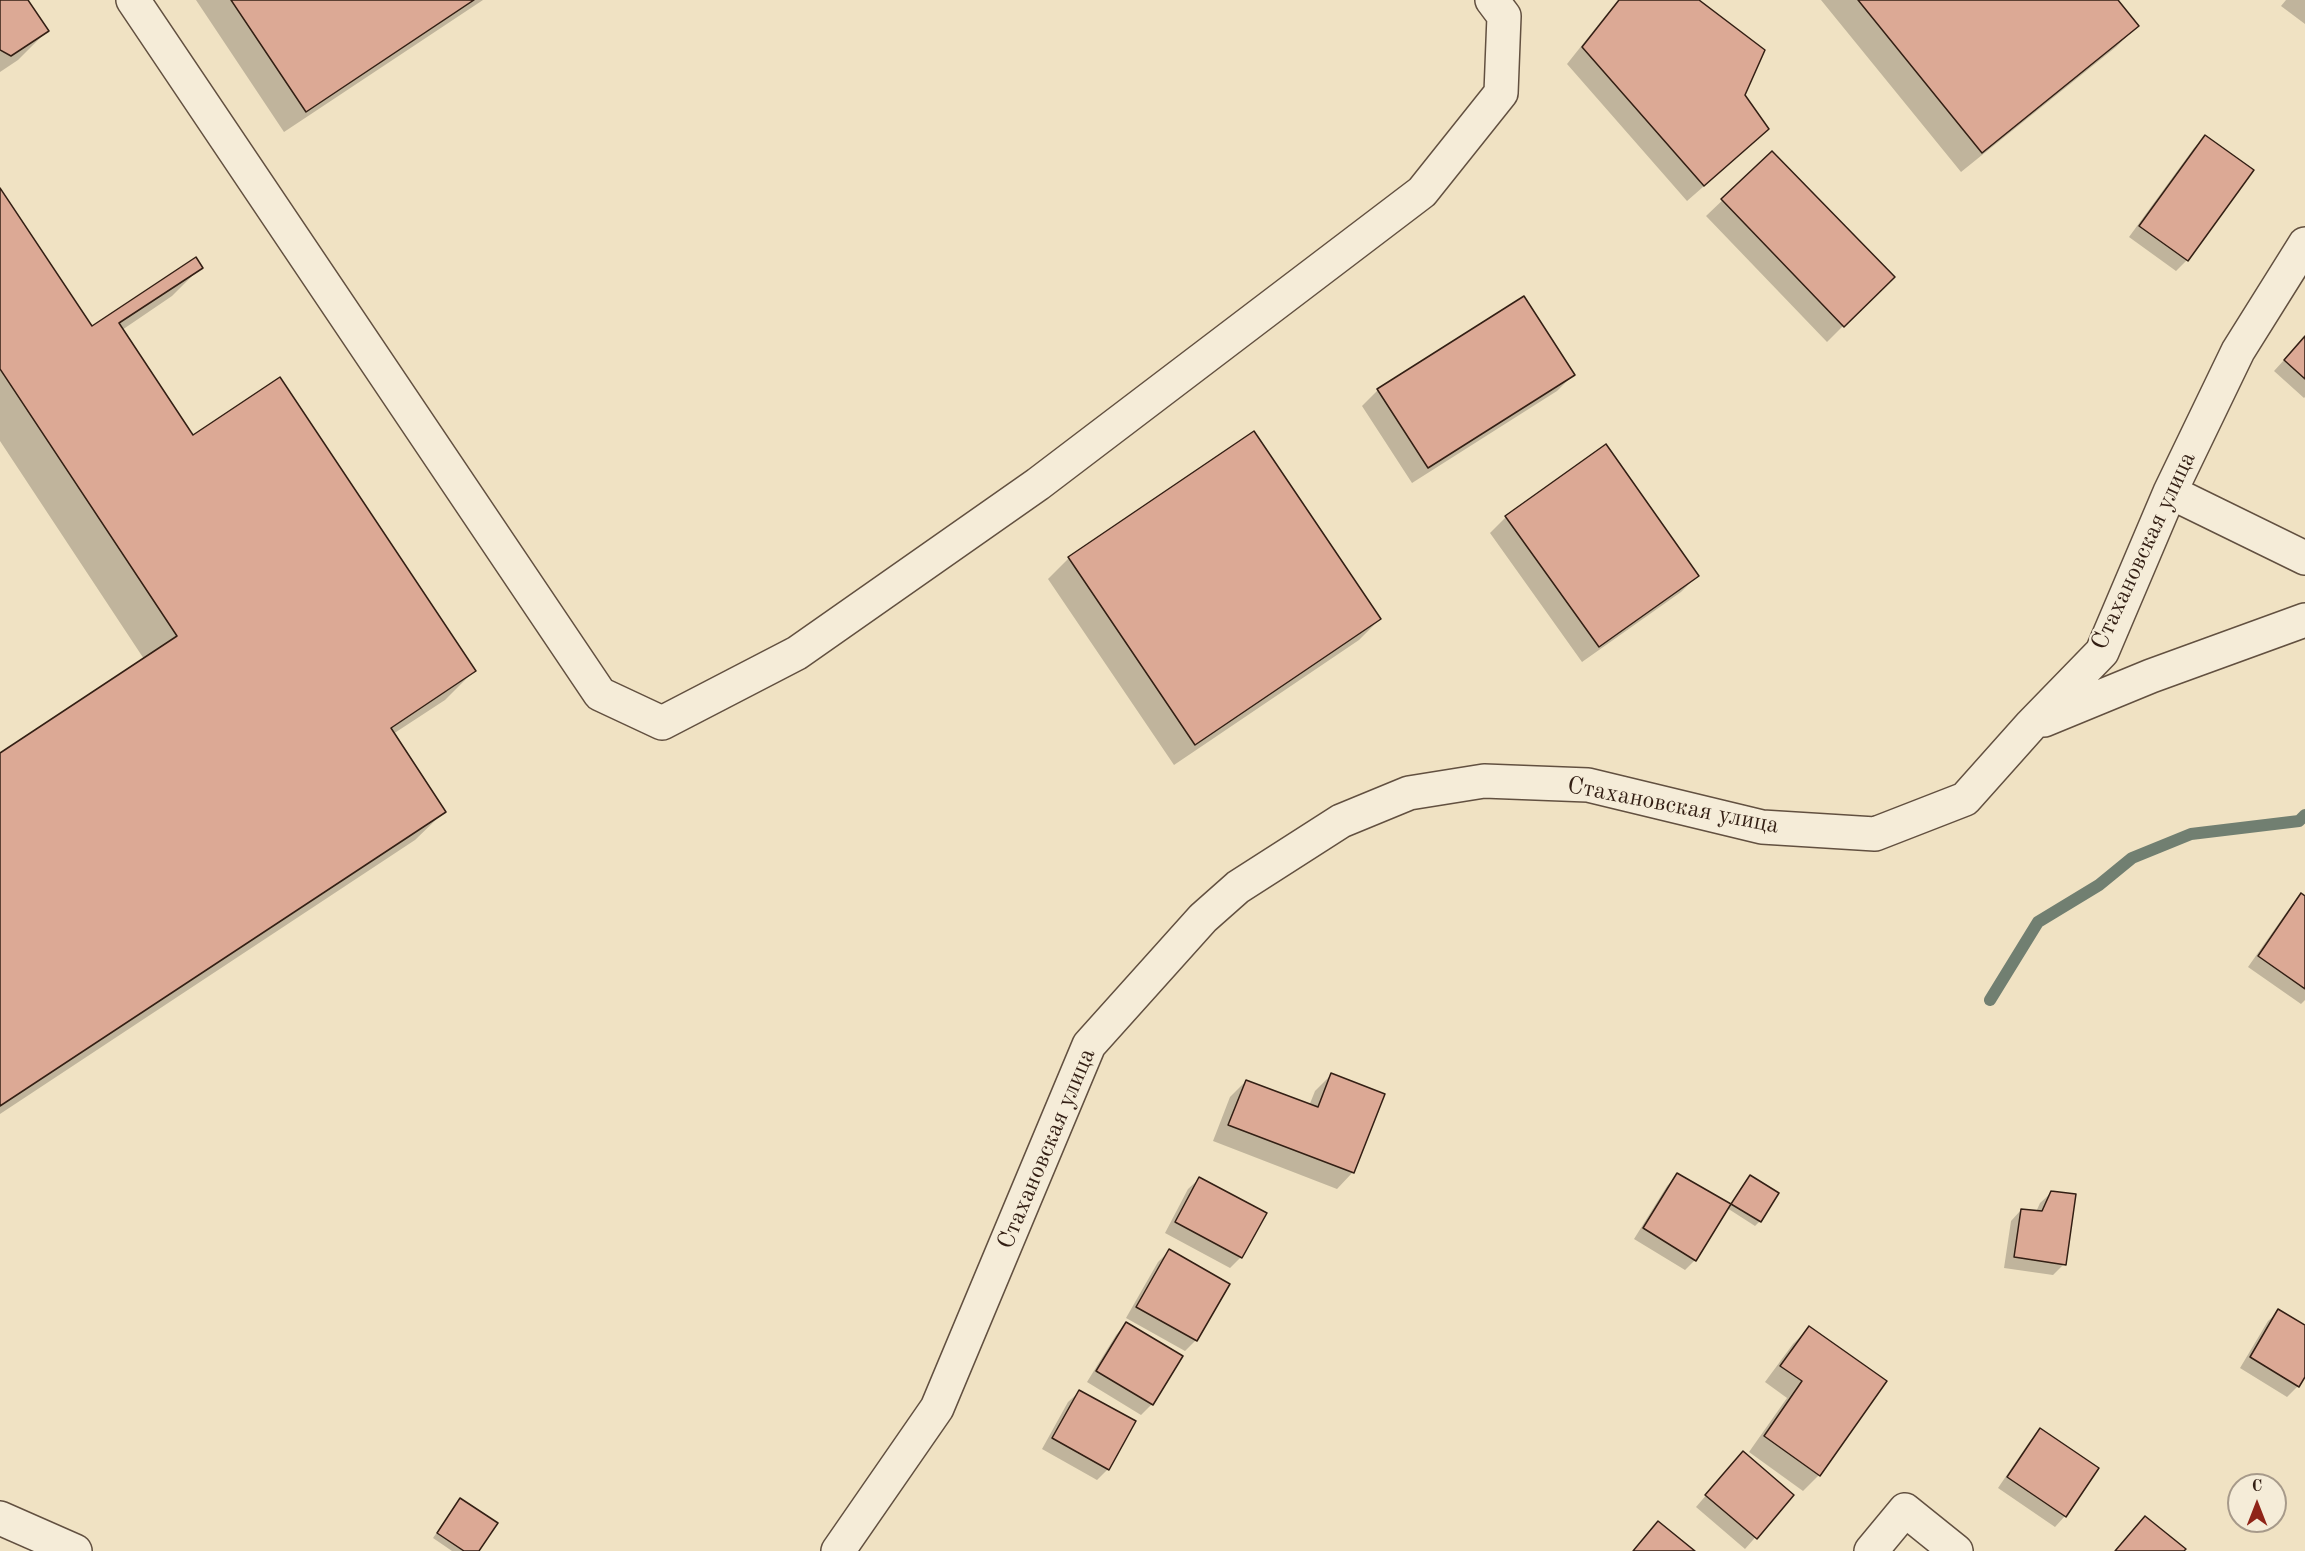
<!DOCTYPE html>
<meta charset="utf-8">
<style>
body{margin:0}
#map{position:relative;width:2305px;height:1551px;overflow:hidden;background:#f0e2c3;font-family:"Old Standard TT",serif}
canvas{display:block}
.north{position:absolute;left:2227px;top:1473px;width:60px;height:60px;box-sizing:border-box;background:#f5ecd8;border:2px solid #a79a8a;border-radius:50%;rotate:0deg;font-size:16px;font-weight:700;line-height:24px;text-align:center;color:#331f14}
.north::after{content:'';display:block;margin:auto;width:21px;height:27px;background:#8f2418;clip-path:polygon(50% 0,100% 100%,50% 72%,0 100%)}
</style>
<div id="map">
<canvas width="2305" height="1551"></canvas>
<div class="north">С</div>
</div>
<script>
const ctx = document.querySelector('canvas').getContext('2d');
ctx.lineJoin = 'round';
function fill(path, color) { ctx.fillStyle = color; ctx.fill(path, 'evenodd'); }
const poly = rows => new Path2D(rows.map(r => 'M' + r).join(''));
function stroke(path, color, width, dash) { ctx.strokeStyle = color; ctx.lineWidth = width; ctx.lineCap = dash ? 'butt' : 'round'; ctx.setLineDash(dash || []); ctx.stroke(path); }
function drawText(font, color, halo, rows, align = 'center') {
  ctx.font = font + ' "Old Standard TT",serif'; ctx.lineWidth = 4.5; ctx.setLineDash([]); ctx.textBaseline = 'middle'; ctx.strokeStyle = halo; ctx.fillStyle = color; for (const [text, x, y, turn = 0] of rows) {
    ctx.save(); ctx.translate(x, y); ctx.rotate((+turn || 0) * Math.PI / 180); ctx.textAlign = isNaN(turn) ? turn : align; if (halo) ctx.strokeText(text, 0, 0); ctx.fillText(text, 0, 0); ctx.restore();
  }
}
fill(poly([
 [0,0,26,0,47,31,18,60,0,72],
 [196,0,483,0,284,132],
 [1618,0,1697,0,1743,95,1751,145,1687,201,1567,64],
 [1821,0,2116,0,2137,26,2116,47,1961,172],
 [2286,0,2305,0,2305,24,2281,6],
 [2205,137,2187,260,2176,271,2129,237,2194,148],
 [1772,153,1892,277,1827,342,1706,216],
 [0,191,91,328,201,267,172,296,122,330,193,437,474,671,445,700,393,734,444,812,415,840,0,1114,0,755,144,659,0,441],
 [2305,337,2305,397,2304,398,2274,371],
 [1573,375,1557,391,1412,483,1362,406,1378,390],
 [1254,433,1380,619,1359,640,1174,765,1048,579,1069,558],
 [1506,517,1697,576,1681,592,1582,662,1490,533],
 [2301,895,2305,898,2305,1000,2301,1004,2248,967,2291,906],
 [1331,1075,1383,1095,1353,1172,1337,1189,1213,1141,1230,1097,1246,1081,1309,1106,1315,1091],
 [1677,1175,1730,1205,1750,1177,1760,1221,1755,1226,1727,1208,1695,1260,1685,1270,1634,1239,1667,1186],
 [1199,1179,1241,1257,1230,1268,1165,1233,1188,1189],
 [2051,1193,2064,1264,2053,1275,2004,1268,2011,1221,2021,1210,2036,1212,2040,1203],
 [1169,1251,1196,1340,1185,1351,1126,1318,1158,1262],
 [2279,1311,2305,1327,2305,1375,2298,1386,2287,1397,2240,1368,2268,1321],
 [1126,1324,1152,1404,1141,1415,1087,1382,1116,1335],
 [1809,1328,1819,1475,1803,1491,1749,1452,1787,1398,1765,1382,1793,1344],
 [1079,1392,1108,1469,1097,1480,1042,1449,1068,1402],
 [2040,1430,2065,1516,2055,1527,1998,1488,2030,1441],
 [1733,1464,1792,1496,1745,1549,1696,1507],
 [460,1499,478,1551,452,1551,433,1538]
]), '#0003');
stroke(poly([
 [1990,1000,2038,922,2099,885,2132,858,2191,834,2299,821,2305,815]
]), '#717f71', 12);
const building = poly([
 [0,0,28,0,49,31,11,56,0,50,0,0],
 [231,0,474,0,306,112,231,0],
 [1619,0,1699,0,1765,50,1745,95,1769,129,1704,186,1582,47,1619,0],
 [1858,0,2118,0,2139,26,1982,153,1858,0],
 [2205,135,2254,170,2188,261,2139,226,2205,135],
 [1772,151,1895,277,1844,327,1721,199,1772,151],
 [0,188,92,326,196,257,203,268,119,323,193,435,280,377,476,671,391,728,446,812,0,1106,0,753,177,636,0,369,0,188],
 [1524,296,1575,375,1428,468,1377,389,1524,296],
 [2305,336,2305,379,2284,360,2305,336],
 [1254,431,1381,619,1195,745,1068,557,1254,431],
 [1606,444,1699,576,1599,647,1505,516,1606,444],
 [2301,893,2305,896,2305,989,2258,956,2301,893],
 [1331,1073,1385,1094,1354,1173,1228,1125,1246,1080,1318,1107,1331,1073],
 [1677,1173,1731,1204,1696,1261,1643,1228,1677,1173],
 [1750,1175,1779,1193,1761,1222,1731,1204,1750,1175],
 [1199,1177,1267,1213,1242,1258,1175,1222,1199,1177],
 [2051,1191,2076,1194,2066,1265,2014,1257,2021,1209,2042,1211,2051,1191],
 [1169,1249,1230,1284,1197,1341,1136,1307,1169,1249],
 [2278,1309,2305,1325,2305,1377,2299,1387,2250,1357,2278,1309],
 [1126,1322,1183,1356,1153,1405,1096,1371,1126,1322],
 [1809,1326,1887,1381,1820,1476,1764,1436,1802,1381,1780,1366,1809,1326],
 [1079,1390,1136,1421,1109,1470,1052,1438,1079,1390],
 [2040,1428,2099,1468,2066,1517,2007,1477,2040,1428],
 [1743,1451,1794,1495,1757,1539,1705,1495,1743,1451],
 [460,1498,498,1523,479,1551,464,1551,437,1533,460,1498],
 [2145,1516,2186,1549,2184,1551,2115,1551,2145,1516],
 [1658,1521,1695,1551,1633,1551,1658,1521]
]);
fill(building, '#dca995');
stroke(building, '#331f14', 1.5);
const minor = poly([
 [133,0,600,694,662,723,797,653,1038,484,1422,192,1501,93,1504,16,1492,0],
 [2170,492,2305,558],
 [2044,720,2151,676,2305,620],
 [0,1518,75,1551],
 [838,1551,937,1408,1089,1045,1203,918,1238,887,1341,821,1409,793,1484,781,1588,785,1762,827,1875,834,1965,799,2031,725,2102,652,2170,492,2238,351,2305,244],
 [1871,1551,1905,1510,1956,1551]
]);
stroke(minor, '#625040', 36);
stroke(minor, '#f5ecd8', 33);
drawText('24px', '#331f14', '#f5ecd8', [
 ["Стахановская улица",2144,551,-65],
 ["Стахановская улица",1673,806,11],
 ["Стахановская улица",1047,1149,-67]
]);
</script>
